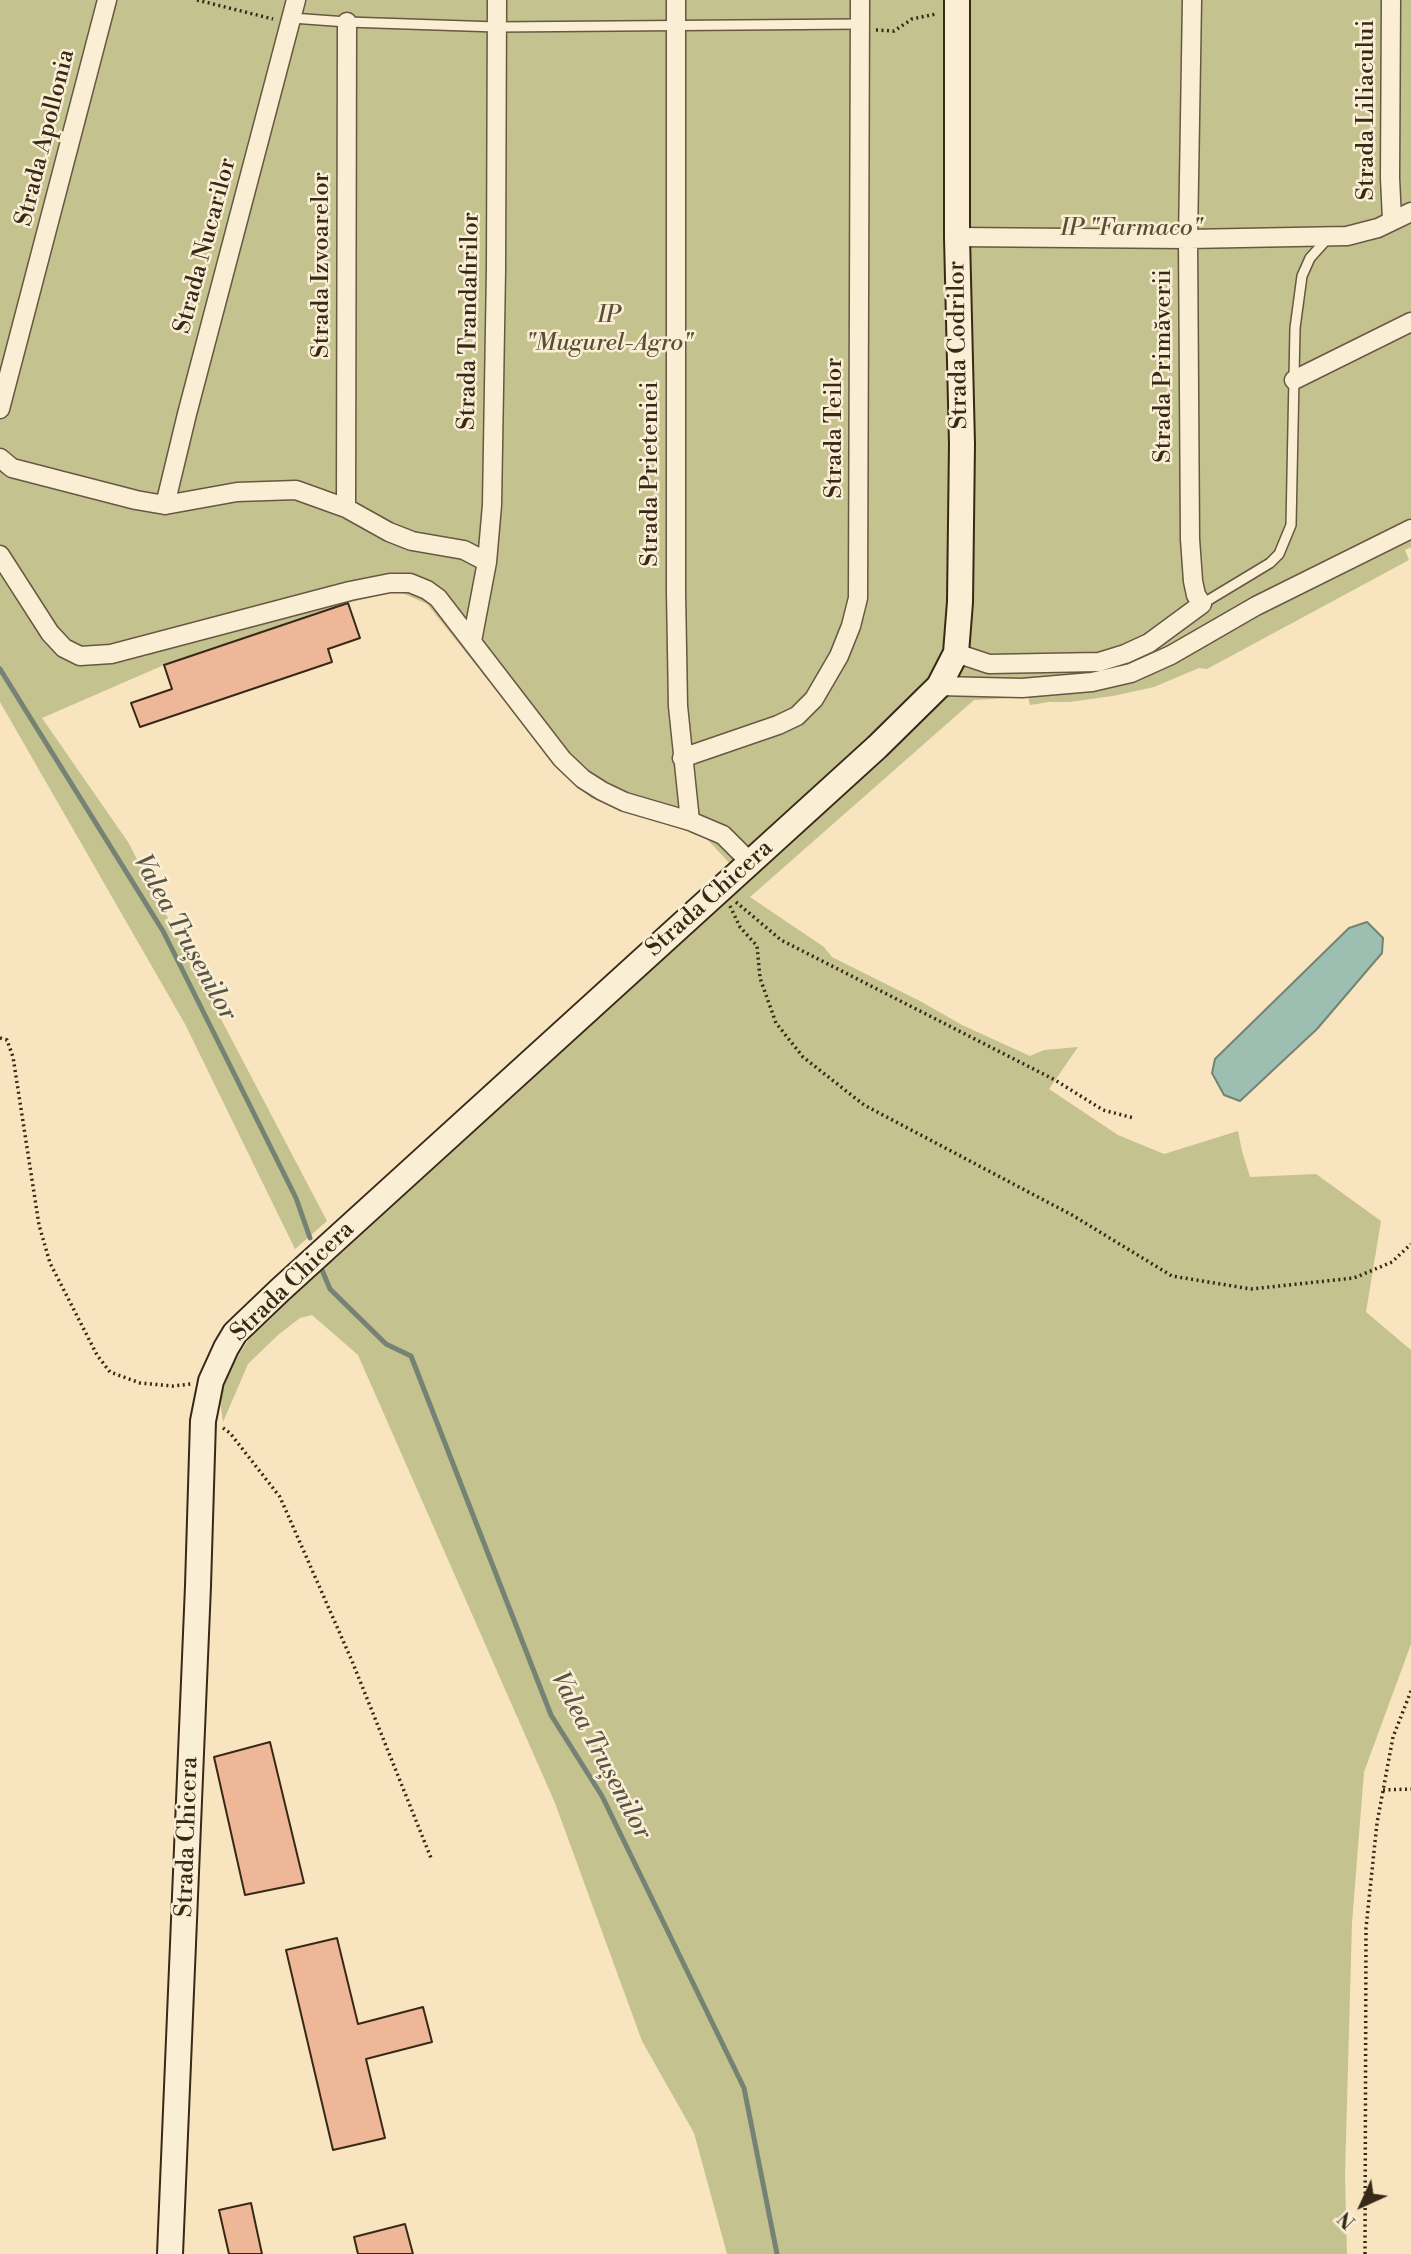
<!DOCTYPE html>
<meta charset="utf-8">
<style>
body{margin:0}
#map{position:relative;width:1411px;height:2254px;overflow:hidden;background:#f8e5bf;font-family:"Libre Bodoni",serif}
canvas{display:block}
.north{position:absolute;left:1327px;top:2170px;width:70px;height:70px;-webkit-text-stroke:5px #faeed5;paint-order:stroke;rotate:225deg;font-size:19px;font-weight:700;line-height:28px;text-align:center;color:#382818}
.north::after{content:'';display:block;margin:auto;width:24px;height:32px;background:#382818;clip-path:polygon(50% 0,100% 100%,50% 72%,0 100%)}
</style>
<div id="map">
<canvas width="1411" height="2254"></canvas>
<div class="north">N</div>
</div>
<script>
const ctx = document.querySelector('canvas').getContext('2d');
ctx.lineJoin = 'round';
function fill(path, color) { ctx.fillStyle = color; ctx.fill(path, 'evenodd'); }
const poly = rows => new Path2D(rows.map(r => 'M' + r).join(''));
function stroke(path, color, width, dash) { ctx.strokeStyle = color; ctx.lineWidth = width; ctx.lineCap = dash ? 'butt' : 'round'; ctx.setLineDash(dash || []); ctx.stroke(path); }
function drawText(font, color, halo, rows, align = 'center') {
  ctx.font = font + ' "Libre Bodoni",serif'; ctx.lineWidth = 5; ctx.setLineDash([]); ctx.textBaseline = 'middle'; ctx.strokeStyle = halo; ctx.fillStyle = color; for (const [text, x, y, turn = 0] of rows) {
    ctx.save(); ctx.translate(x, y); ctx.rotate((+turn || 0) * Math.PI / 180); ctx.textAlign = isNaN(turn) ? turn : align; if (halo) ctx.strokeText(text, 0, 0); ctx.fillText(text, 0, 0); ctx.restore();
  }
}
fill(poly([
 [0,0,1411,0,1411,547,1405,550,1409,560,1207,669,1199,668,1154,687,1113,696,1069,702,1049,702,1030,705,1028,697,974,700,750,897,824,947,832,957,920,1001,962,1025,1030,1056,1044,1050,1078,1047,1049,1089,1118,1135,1164,1154,1238,1131,1242,1151,1250,1177,1316,1174,1381,1221,1366,1312,1411,1350,1411,1644,1364,1772,1352,1923,1345,2175,1347,2254,727,2254,694,2133,642,2041,555,1803,358,1355,312,1315,300,1318,278,1335,248,1364,223,1422,220,1399,230,1368,265,1315,336,1258,632,988,745,880,706,838,591,798,564,775,427,604,398,591,347,603,164,665,42,718,128,842,327,1221,295,1249,185,1024,0,702]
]), '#c4c28e');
const water = poly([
 [1367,922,1383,938,1382,953,1317,1029,1240,1101,1224,1095,1212,1073,1215,1059,1349,928,1367,922]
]);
fill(water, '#9dbfb1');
stroke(water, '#758374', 2);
stroke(poly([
 [0,669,163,931,296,1198,310,1238],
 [322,1270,330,1289,386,1344,411,1356,551,1715,602,1796,744,2088,777,2254]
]), '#758374', 5);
const building = poly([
 [348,603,360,638,328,649,332,662,140,727,131,703,172,689,164,665,348,603],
 [270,1742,304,1883,245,1895,214,1757,270,1742],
 [337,1938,358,2024,423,2007,432,2042,366,2059,385,2138,333,2150,286,1950,337,1938],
 [251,2203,262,2254,229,2254,219,2210,251,2203],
 [405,2224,413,2254,358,2254,354,2237,405,2224]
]);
fill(building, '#edb798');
stroke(building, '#382818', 2);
const lane = poly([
 [292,18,347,22,497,27,860,24],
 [1202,604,1270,563,1279,554,1291,525,1295,328,1302,276,1310,258,1328,238]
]);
const street = poly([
 [676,0,676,592,678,706,690,821],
 [1391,0,1390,178,1392,220],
 [957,237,1188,239,1347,236,1378,228,1411,212],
 [1294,380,1411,322],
 [0,409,107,0],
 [0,458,12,468,136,500,165,505,237,492,296,490,346,508,389,532,412,541,464,550,487,562],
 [165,505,187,414,296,0],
 [346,508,347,22],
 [0,555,50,633,64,648,80,656,111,654,350,591,390,583,410,583,427,590,438,598,562,759,583,779,602,791,625,802,690,821,723,835,750,862],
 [472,641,487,562,492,505,496,270,497,0],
 [956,653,989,664,1099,662,1125,654,1149,643,1202,604,1196,595,1193,581,1190,539,1188,239,1192,0],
 [939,686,1022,688,1092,682,1131,673,1171,655,1256,606,1411,529],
 [682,758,778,725,797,716,814,699,839,656,851,626,858,598,860,0]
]);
const secondary = poly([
 [170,2254,198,1586,203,1421,211,1381,226,1348,235,1333,280,1290,877,747,939,686,956,653,960,602,962,444,957,237,957,0]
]);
stroke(lane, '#685742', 12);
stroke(street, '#685742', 21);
stroke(secondary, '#382818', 28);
stroke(poly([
 [197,0,273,19],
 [876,30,894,31,912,19,936,14,937,15],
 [736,902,781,940,1055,1080,1103,1110,1134,1118],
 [730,906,740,927,757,946,760,978,776,1023,803,1057,864,1105,1072,1215,1172,1276,1251,1289,1354,1278,1392,1262,1411,1244],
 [0,1038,7,1040,13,1057,39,1225,50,1263,97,1355,110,1372,140,1383,173,1386,191,1384],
 [223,1428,230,1433,280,1497,352,1661,431,1858],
 [1383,1790,1411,1789],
 [1365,2254,1366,1928,1377,1823,1393,1737,1411,1691]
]), '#382818', 3.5, [2, 3.5]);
stroke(lane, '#faeed5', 9);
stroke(street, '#faeed5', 18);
stroke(secondary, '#faeed5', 24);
drawText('24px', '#382818', '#faeed5', [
 ["Strada Liliacului",1367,110,-90],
 ["Strada Apollonia",46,138,-76],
 ["Strada Nucarilor",206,246,-75],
 ["Strada Izvoarelor",322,265,-90],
 ["Strada Trandafirilor",470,321,-89],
 ["Strada Codrilor",959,345,-91],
 ["Strada Primăverii",1164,366,-90],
 ["Strada Teilor",835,428,-90],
 ["Strada Prieteniei",651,474,-90],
 ["Strada Chicera",710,899,-42],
 ["Strada Chicera",293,1282,-44],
 ["Strada Chicera",188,1837,-88]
]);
drawText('italic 24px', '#5b4e36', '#faeed5', [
 ["IP \"Farmaco\"",1131,229],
 ["IP",609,316],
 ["\"Mugurel-Agro\"",609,344]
]);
drawText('italic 26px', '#565546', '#faeed5', [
 ["Valea Trușenilor",184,938,61],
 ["Valea Trușenilor",600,1756,62]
]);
</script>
